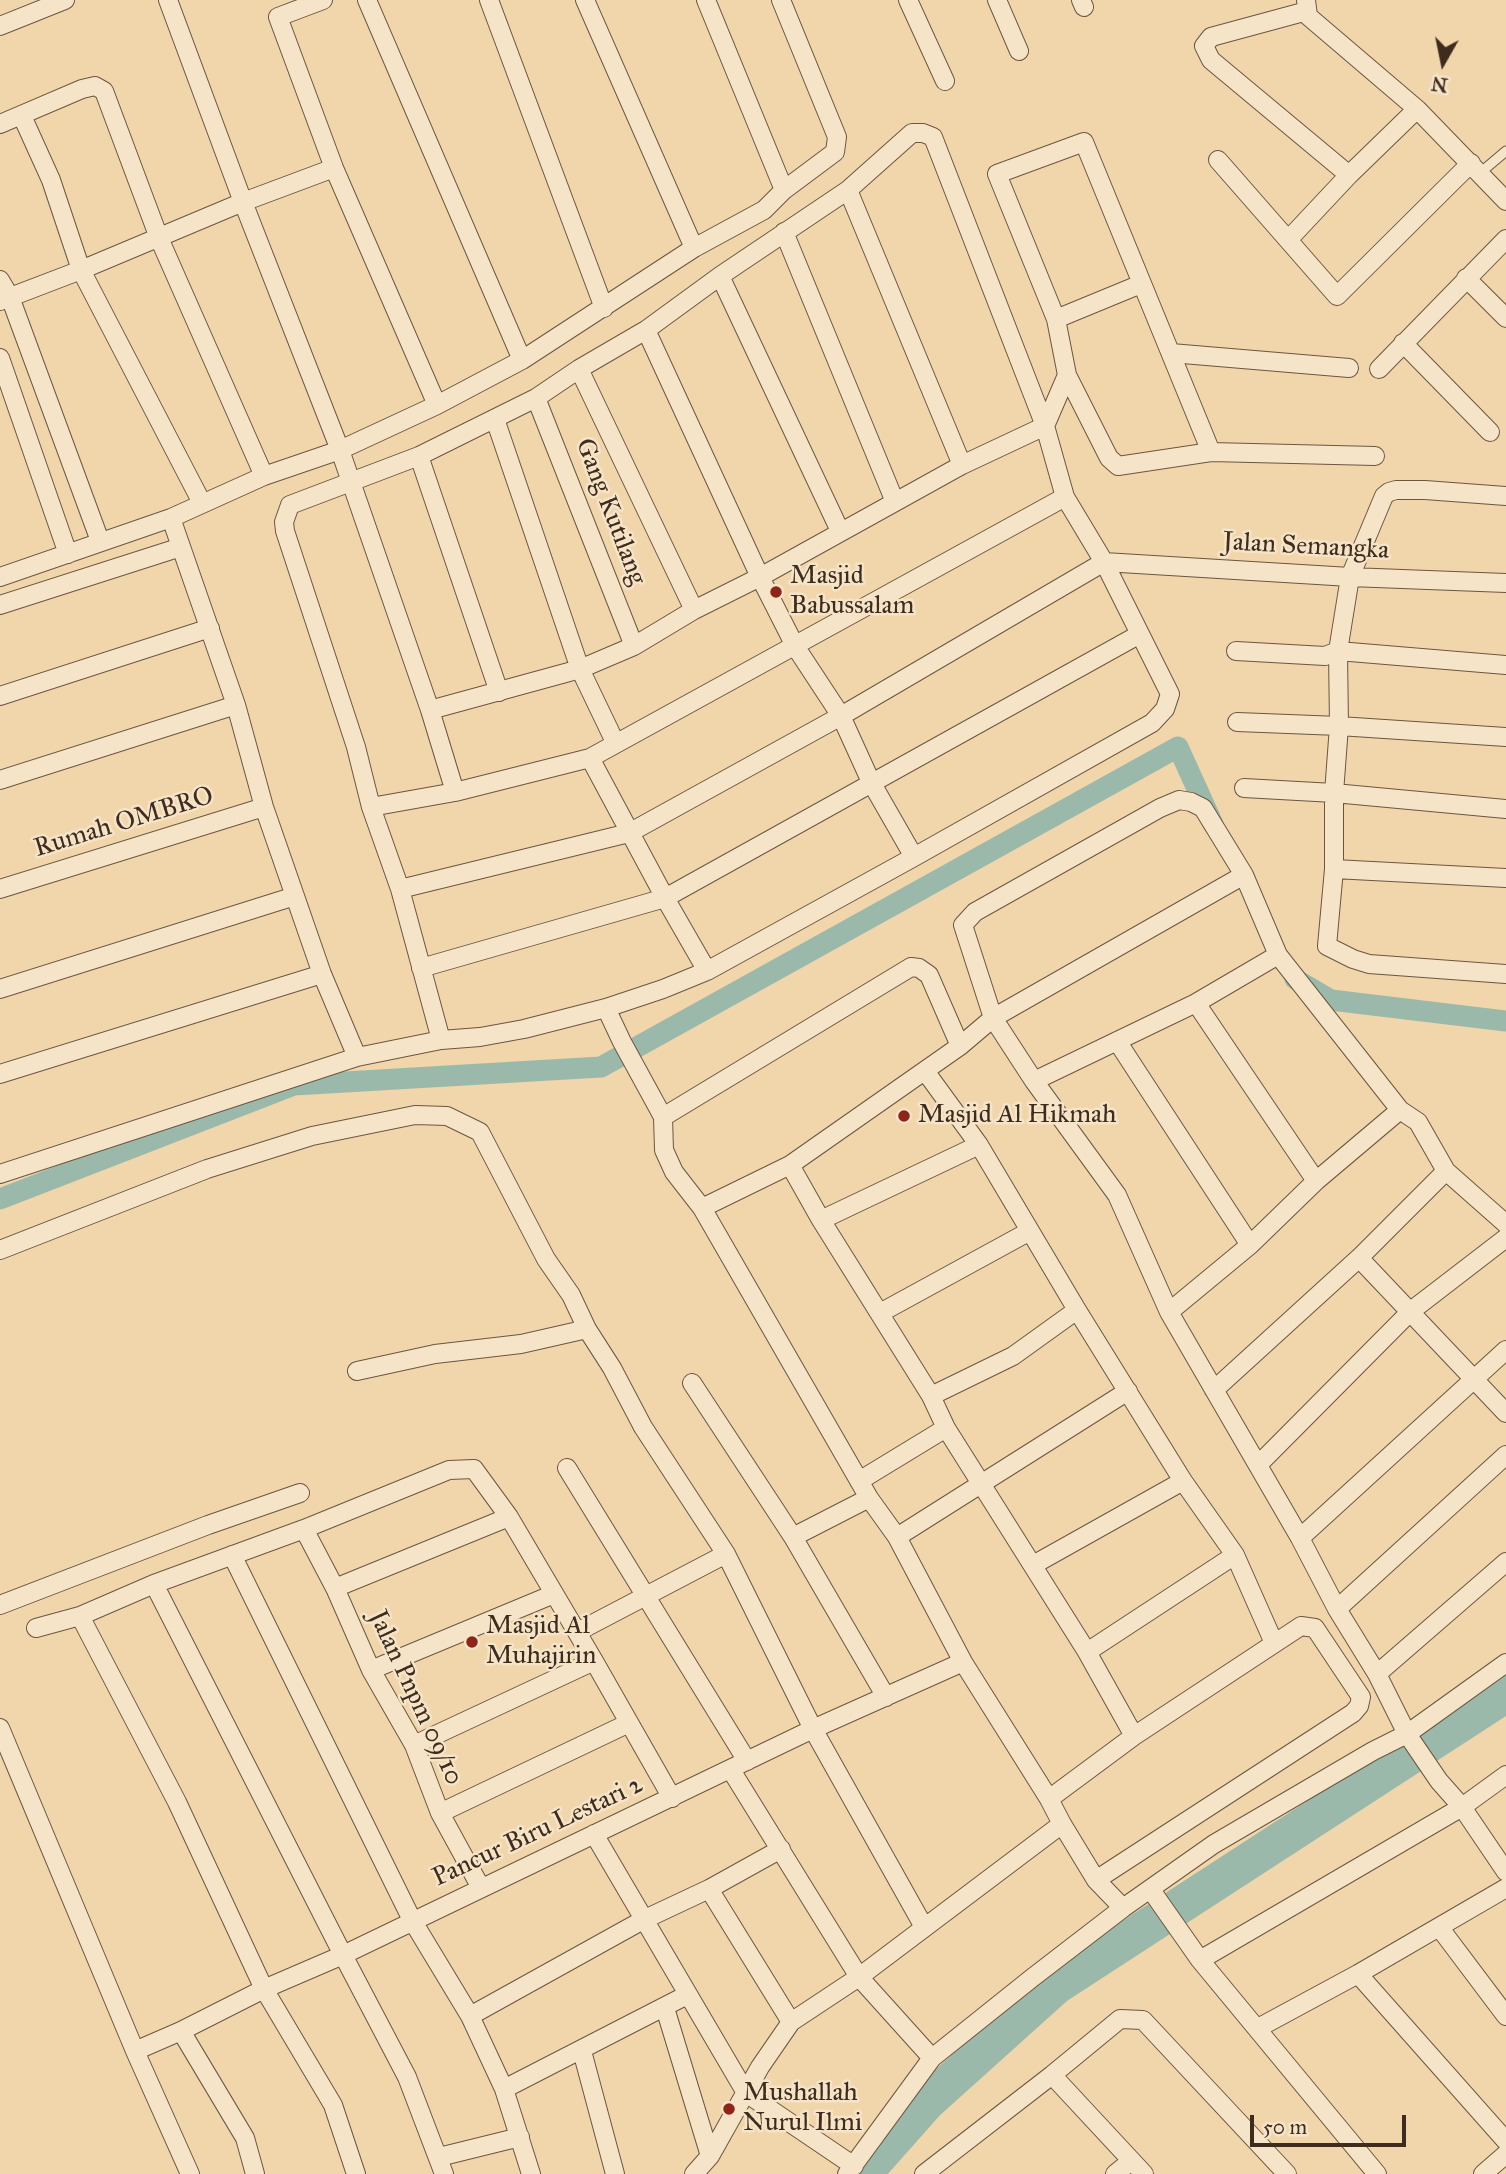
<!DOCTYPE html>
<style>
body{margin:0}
#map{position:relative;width:1506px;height:2174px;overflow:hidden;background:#f0d6aa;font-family:"IM FELL Great Primer",serif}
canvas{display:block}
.north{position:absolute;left:1408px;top:28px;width:70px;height:70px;-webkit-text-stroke:5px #f5e4c8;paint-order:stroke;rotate:189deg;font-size:19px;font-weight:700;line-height:28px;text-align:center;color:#3f2c1e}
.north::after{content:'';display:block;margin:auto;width:24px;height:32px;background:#3f2c1e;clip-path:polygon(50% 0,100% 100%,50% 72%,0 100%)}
.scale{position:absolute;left:1250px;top:2115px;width:156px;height:32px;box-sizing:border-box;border:4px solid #3f2c1e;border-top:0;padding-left:9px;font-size:21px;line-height:24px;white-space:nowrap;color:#3f2c1e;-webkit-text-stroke:5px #f5e4c8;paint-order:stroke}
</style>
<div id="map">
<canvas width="1506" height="2174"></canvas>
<div class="north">N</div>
<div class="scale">50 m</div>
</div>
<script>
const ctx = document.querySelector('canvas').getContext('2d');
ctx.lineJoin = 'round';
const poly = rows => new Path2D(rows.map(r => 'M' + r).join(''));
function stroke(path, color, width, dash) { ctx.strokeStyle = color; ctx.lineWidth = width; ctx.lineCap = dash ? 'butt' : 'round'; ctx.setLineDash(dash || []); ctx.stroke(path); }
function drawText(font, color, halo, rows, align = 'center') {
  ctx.font = font + ' "IM FELL Great Primer",serif'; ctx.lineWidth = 5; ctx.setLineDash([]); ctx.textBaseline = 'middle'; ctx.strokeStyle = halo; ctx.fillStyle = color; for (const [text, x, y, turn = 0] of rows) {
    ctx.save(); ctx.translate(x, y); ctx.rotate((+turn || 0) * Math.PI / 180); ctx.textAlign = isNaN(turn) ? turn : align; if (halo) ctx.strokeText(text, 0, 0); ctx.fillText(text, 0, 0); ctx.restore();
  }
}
stroke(poly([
 [1295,979,1331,1000,1506,1021],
 [0,1199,294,1085,601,1067,1178,747,1213,824]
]), '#9ab9ab', 21);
stroke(poly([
 [863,2174,927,2102,1056,1986,1506,1694]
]), '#9ab9ab', 37);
const lane = poly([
 [1480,173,1506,151]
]);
const street = poly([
 [168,0,243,202,340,450,430,710,455,792],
 [323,0,278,17,334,168,437,405],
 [367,0,522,360],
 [489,0,604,308],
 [781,0,837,137,835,152,784,190],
 [908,0,945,81],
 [997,0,1019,51],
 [1081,0,1084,7],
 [1306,0,1308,16,1417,109,1506,201],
 [1307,11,1211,37,1204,46,1211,60,1349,175],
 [0,26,65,0],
 [22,116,51,180,81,270,202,503],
 [0,124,82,89,95,86,104,91,159,238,264,476],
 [1218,160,1337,296,1471,163],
 [848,190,962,465],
 [784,232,895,502],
 [1288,240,1349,175,1417,109],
 [694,248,764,210,784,190,706,0],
 [720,276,840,531],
 [1466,278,1506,318],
 [0,280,10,297,100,541],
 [0,301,81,270,243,202,334,168],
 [1056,319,1141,284],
 [646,330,760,577,795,646,841,716,871,782,914,857],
 [1403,343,1490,432],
 [1171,353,1349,368],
 [0,358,68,554],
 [579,369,694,610],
 [1379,369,1506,239],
 [536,398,634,646],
 [495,419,580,669,615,742],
 [1211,452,1084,142,997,174,1056,319,1067,375,1109,458,1118,466,1211,452,1375,456],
 [419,456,499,692],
 [1506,496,1425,490,1396,490,1389,492,1384,496,1350,577,1338,651,1339,726,1334,793,1334,869,1327,946,1353,959,1369,964,1506,974],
 [171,518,236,705,264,807,322,974,357,1057],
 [0,577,171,518,264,476,340,450,437,405,522,360,694,248,585,0],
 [0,605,181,547],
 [1236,651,1325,656,1338,651,1506,665],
 [0,696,210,628],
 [430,710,580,669,634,646,694,610,760,577,962,465,1045,426,1067,375],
 [1237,722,1339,726,1506,737],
 [590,758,665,898,707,971],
 [0,780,236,705],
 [1244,788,1334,793,1506,809],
 [371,807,455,792,590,758,1065,497],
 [1334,869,1506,878],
 [0,889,264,807],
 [400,889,629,833,841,716,1104,562,1350,577,1506,583],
 [421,968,665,898,1140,634],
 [0,989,295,896],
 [1196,1003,1316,1181],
 [606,1008,622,1042,663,1117,664,1150,674,1172,702,1208,869,1498,897,1537,963,1662,1049,1799,1062,1824,1096,1880,1123,1908],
 [1117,1041,1250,1245],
 [925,1071,979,1145,1077,1310,1183,1481,1235,1555,1274,1643],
 [0,1074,322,974],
 [1034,1081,1196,1003,1278,955],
 [663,1117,911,967,919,968,929,975,960,1046],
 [790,1165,821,1220,931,1396,946,1428,1087,1652,1134,1736],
 [0,1174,357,1057,441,1040,480,1037,524,1029,606,1008,663,989,707,971,914,857,1152,723,1165,709,1170,694,1104,562,1065,497,1045,426,933,137,923,133,912,133,848,190,720,276,646,330,579,369,536,398,419,456,290,505,284,522,285,531,356,747,371,807,400,889,441,1040],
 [702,1208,790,1165,960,1046,993,1018,1244,875],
 [821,1220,979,1145],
 [1506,1224,1446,1171,1418,1122,1400,1110,1278,955,1244,875,1203,808,1191,802,1179,800,1160,808,975,912,963,925,993,1018,1034,1081,1117,1195,1169,1312,1300,1538,1337,1609,1377,1674,1407,1734,1439,1781,1462,1807,1506,1872],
 [0,1250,207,1169,312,1136,415,1115,447,1116,480,1132,546,1259,571,1295,587,1329],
 [1359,1258,1506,1413],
 [1169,1312,1250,1245,1316,1181,1400,1110],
 [880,1313,1030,1231],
 [357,1371,435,1354,521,1344,587,1329,612,1368,643,1427,726,1554,813,1729,924,1927],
 [692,1383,793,1537,886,1697],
 [1214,1390,1359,1258,1446,1171],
 [931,1396,1013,1356,1077,1310],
 [1258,1465,1411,1311,1506,1238],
 [567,1468,747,1761],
 [859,1481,946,1428],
 [304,1529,335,1588,371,1670,414,1745,440,1813,481,1888],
 [793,1537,869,1498],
 [897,1537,1128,1391],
 [1300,1538,1506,1350],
 [232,1555,412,1920,470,2016,504,2089,687,1995],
 [1033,1565,1183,1481],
 [154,1584,343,1955,407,2077,444,2174],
 [335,1588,509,1517],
 [0,1605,208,1525,300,1493],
 [1337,1609,1506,1455],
 [80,1616,177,1802,264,1989,333,2105,356,2174],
 [36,1628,80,1616,154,1584,304,1529,449,1470,474,1469,509,1517,594,1661,672,1798],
 [577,1632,726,1554],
 [1087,1652,1235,1555],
 [371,1670,554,1594],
 [1377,1674,1506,1562],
 [0,1728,135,2051,190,2174],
 [414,1745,594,1661],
 [731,1770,859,1977,932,2058],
 [1049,1799,1134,1736,1301,1626,1315,1628,1361,1697,1359,1706,1353,1713,1096,1880],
 [440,1813,629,1723],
 [594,1834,746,2093,854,2166],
 [709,1889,791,2022],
 [1151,1890,1200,1960,1377,2174],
 [1439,1927,1506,2016],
 [1200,1960,1462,1807,1506,1775],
 [1358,1974,1506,2141],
 [665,2008,710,2156],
 [470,2016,643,1920,709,1889,781,1849],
 [1258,2028,1358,1974,1506,1888],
 [181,2031,245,2138,255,2174],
 [135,2051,181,2031,264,1989,343,1955,813,1729,963,1662],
 [582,2051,615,2174],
 [1052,2075,1144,2174],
 [504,2089,531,2174],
 [439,2157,520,2137],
 [694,2174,710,2156,760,2067,791,2022,859,1977,1062,1824],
 [847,2174,932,2058,1032,1978,1123,1908,1214,1844,1373,1751,1407,1734,1506,1663],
 [924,2174,1052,2075,1120,2019,1143,2020,1287,2174],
 [1115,2174,1131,2161],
 [1483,2174,1506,2154]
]);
stroke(lane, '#6b5641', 11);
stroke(street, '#6b5641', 20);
stroke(lane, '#f5e4c8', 9);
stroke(street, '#f5e4c8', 18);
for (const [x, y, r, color] of [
 [776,592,7,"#8f2418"],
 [904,1116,7,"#8f2418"],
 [472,1642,7,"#8f2418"],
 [729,2109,7,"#8f2418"]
]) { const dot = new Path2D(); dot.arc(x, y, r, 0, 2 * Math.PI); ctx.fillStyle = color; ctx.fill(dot); stroke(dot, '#f5e4c8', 2.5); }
drawText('26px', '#3f2c1e', '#f5e4c8', [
 ["Gang Kutilang",610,512,69],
 ["Jalan Semangka",1306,547,3],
 ["Rumah OMBRO",124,823,-17],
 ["Jalan Pnpm 09/10",415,1698,65],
 ["Pancur Biru Lestari 2",538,1832,-25]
]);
drawText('26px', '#3f2c1e', '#f5e4c8', [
 ["Masjid",790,577],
 ["Babussalam",790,607],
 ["Masjid Al Hikmah",918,1116],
 ["Masjid Al",486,1627],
 ["Muhajirin",486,1657],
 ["Mushallah",743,2094],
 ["Nurul Ilmi",743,2124]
], 'left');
</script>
